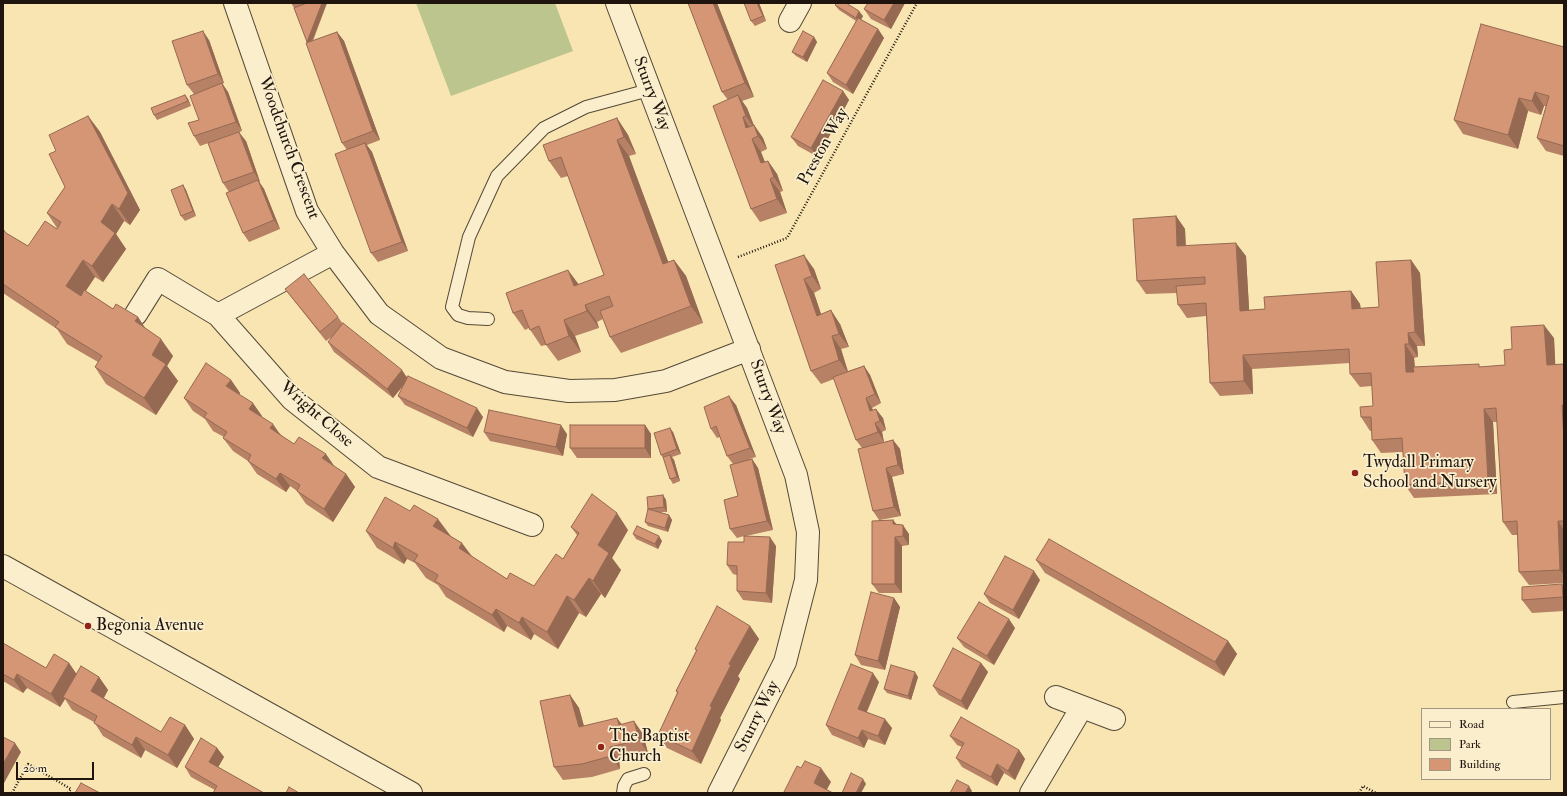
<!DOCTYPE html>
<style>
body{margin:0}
#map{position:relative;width:1567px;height:796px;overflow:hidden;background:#f8e5b2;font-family:"IM FELL Double Pica",serif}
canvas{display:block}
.frame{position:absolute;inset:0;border:4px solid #1f150e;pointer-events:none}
.legend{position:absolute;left:1421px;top:708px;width:130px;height:72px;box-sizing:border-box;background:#faeecd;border:1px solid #a29781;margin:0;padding:5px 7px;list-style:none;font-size:12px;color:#1f150e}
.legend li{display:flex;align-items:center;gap:8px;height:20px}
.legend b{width:20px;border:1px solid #a29781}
.scale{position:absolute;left:16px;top:762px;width:78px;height:18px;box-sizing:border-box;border:2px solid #1f150e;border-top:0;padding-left:5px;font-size:12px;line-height:14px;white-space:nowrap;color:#1f150e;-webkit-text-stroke:3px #faeecd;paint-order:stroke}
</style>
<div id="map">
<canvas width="1567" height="796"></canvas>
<div class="frame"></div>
<ul class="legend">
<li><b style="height:5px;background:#faeecd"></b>Road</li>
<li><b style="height:11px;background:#bcc58d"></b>Park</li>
<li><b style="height:11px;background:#d59675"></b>Building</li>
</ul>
<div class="scale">20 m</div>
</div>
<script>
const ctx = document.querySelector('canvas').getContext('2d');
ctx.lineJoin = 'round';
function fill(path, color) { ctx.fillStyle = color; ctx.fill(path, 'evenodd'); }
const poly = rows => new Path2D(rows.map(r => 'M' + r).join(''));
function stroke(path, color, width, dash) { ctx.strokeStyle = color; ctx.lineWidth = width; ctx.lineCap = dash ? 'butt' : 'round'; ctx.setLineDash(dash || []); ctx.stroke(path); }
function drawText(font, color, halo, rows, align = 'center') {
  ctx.font = font + ' "IM FELL Double Pica",serif'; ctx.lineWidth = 3.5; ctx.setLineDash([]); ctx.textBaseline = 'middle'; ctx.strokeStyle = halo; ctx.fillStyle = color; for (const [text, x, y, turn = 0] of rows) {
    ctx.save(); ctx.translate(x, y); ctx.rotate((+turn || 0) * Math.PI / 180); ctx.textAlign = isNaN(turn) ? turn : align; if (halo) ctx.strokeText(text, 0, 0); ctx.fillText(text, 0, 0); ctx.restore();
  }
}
fill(poly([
 [416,3,555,3,573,51,451,96]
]), '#bcc58d');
const lane = poly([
 [488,319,468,318,458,315,452,307,469,237,497,176,544,128,586,107,649,90],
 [1513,702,1564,697],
 [623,793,624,786,628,779,644,774]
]);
const street = poly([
 [235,3,307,211,333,253,379,314,441,358,505,382,569,391,615,390,666,381,749,349],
 [617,3,796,475,808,532,806,580,785,662,719,793],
 [790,21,800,3],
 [333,253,218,315,292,399,378,467,532,525],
 [136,314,158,279,218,315],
 [3,566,411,793],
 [1056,697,1114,719],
 [1031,793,1082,707]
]);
stroke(lane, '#554937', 14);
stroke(street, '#554937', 24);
stroke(poly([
 [738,257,787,238,917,3],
 [12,793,28,764,71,789,68,793],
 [1359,793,1363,786,1376,793]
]), '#1f150e', 2.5, [1, 2]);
stroke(lane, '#faeecd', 12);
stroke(street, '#faeecd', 22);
fill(poly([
 [291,3,327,3,313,41,337,32,344,41,380,140,367,145,372,152,408,251,378,262,371,253,347,150,342,143,308,42,294,8],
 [688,3,717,3,754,97,742,101,747,108,754,125,763,138,767,149,761,152,765,162,768,161,777,174,783,191,780,192,787,213,760,222,751,209,728,100,722,92],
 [759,3,766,21,755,26,751,21],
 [905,3,891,29,871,19,864,9],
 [835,5,863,16,861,20,878,29,884,38,853,94,833,82,827,73,856,21,839,10],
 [814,37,817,42,807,62,796,56,792,52],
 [209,40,224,83,222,84,228,92,242,131,200,146,194,136,199,120,194,94,187,85],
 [1564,47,1564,156,1546,151,1537,138,1546,106,1544,106,1541,115,1528,111,1518,149,1463,134,1454,120],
 [843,91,849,100,818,157,798,146,791,137],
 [185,95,188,99,191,106,157,120,154,115],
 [88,116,100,132,140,210,130,225,124,221,116,234,126,249,103,282,95,277,86,291,113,309,138,317,145,328,173,356,167,366,178,381,156,415,106,384,95,367,98,362,67,344,57,329,3,293,3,229,6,233,28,246,57,229,57,228,47,213,65,187,56,151],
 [617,118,628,135,636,154,629,156,668,262,674,260,686,276,703,323,621,353,610,337,603,319,597,322,599,328,575,336,581,352,558,361,546,345,541,346,529,328,525,330,513,313,579,285,604,275,568,176,561,178,549,161],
 [246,141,260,182,259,182,264,189,280,229,249,242,243,233,229,192,223,183],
 [183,185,186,190,196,216,185,221,181,216],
 [1176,216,1185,229,1186,246,1246,256,1249,310,1265,309,1351,291,1360,304,1361,308,1379,307,1411,260,1420,273,1425,346,1417,346,1418,357,1414,358,1415,367,1481,367,1505,365,1512,349,1554,338,1555,365,1564,364,1564,583,1529,585,1519,572,1517,535,1512,535,1503,522,1497,422,1493,422,1497,494,1414,498,1405,485,1403,452,1381,453,1372,440,1372,431,1370,431,1361,417,1373,406,1372,386,1360,387,1350,374,1350,363,1252,369,1253,394,1220,396,1210,383,1206,316,1187,318,1178,305,1177,293,1146,294,1137,281],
 [775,265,814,269,821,289,814,293,821,314,840,324,849,347,841,349,848,371,864,366,870,375,881,403,872,408,873,410,883,418,886,430,882,432,884,442,878,444,893,440,900,449,904,474,892,477,901,516,880,520,893,520,897,525,909,534,909,545,902,546,902,593,879,593,872,584,879,520,873,511,862,448,856,440,834,379,821,384,811,371],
 [285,289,338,317,343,324,407,377,483,417,473,437,405,405,398,396,404,385,393,398,334,352,328,342,333,336,326,341,292,298],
 [231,380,240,393,239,394,282,436,294,444,334,466,346,474,355,487,333,522,306,504,297,491,290,486,286,492,257,474,248,461,233,451,223,438,224,437,213,431,205,419,193,411,184,398],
 [736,405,756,457,749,459,752,459,758,468,773,530,746,536,776,546,772,603,743,600,737,591,737,575,733,574,727,565,744,542,744,536,737,538,730,529,738,496,733,464,727,456,720,437,717,438,711,429],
 [645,425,651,434,651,458,577,458,570,448],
 [484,432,567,434,563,456,490,441],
 [673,432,681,454,672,457,674,460,680,481,673,484,670,479,664,459,661,455],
 [663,495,666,500,667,512,660,512,669,515,672,520,668,532,648,526,645,522,649,509,648,509],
 [571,527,628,530,612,558,621,570,605,598,601,594,586,617,579,613,558,649,534,634,531,640,507,626,504,632,446,597,438,585,426,578,415,563,407,559,404,564,377,548,366,531,450,535,471,556,507,579,534,586,563,559,577,535],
 [633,534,662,541,658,549,636,539],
 [1036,560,1228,641,1237,654,1224,676,1045,573],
 [1040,580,1019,619,990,603,984,594],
 [1564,587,1564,611,1532,613,1522,600],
 [894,598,900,607,885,670,861,665,855,655],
 [750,626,759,639,738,676,740,679,720,718,721,720,701,764,667,748,658,735,677,693,676,691,696,651,695,649],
 [1015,628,994,665,964,647,957,638],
 [3,643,46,668,69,663,76,674,99,677,108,690,104,698,161,732,185,725,194,739,177,768,145,750,141,758,103,736,94,722,72,710,65,699,60,707,27,688,23,693,3,681],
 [981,663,988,672,967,710,939,695,933,686],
 [918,677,911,700,887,693,884,689],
 [879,682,867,712,892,728,885,745,868,739,864,748,832,735,826,725],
 [570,695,579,708,584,726,622,724,643,734,648,753,619,760,620,769,592,777,563,780,554,767],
 [950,736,1019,750,1025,759,1015,780,1004,773,997,786,962,767,956,758,962,747,957,745],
 [217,748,224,757,218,767,264,793,215,790,191,777,185,767]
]), '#b78165');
fill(poly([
 [322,3,327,3,310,46,307,42],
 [713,3,717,3,754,97,745,83],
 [757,3,759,3,766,21,763,16],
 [894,3,905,3,891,29,884,20],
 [859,11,863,16,859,23,856,18],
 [878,29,884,38,853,94,846,85],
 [203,31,209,40,224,83,218,74],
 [337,32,344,41,380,140,373,131],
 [814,37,817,42,807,62,803,57],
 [222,83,228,92,242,131,236,122],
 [843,91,849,100,818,157,811,148],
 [1535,92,1544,106,1541,115,1532,101],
 [185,95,188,99,191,106,188,101],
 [738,95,747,108,755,129,746,116],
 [1519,98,1528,111,1518,149,1508,135],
 [88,116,100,132,140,210,130,225,119,209],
 [743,117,752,131,746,128],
 [617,118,628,135,636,154,624,137],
 [754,125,763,138,767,149,758,136],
 [239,132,246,141,260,182,254,172],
 [752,139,761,152,770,176,761,163],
 [617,140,629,156,675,280,663,264],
 [365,143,372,152,408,251,402,242],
 [768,161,777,174,783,191,774,177],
 [770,179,780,192,787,213,777,199],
 [258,180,264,189,280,229,274,220],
 [183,185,186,190,196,216,193,211],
 [112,204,124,221,116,234,126,249,103,282,92,266,101,222],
 [1176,216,1185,229,1186,260,1177,246],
 [1236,243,1246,256,1250,324,1240,311],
 [804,255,814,269,821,289,812,276],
 [83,260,95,277,77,303,66,286],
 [674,260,686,276,703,323,691,306],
 [1411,260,1420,273,1425,346,1415,332],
 [568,270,580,286,574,286],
 [804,279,814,293,826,329,817,316],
 [1351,291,1360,304,1361,322,1352,309],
 [585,305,597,322,599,328,587,311],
 [831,310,840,324,849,347,839,334],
 [138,317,149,334,135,321],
 [564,320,575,336,581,352,569,336],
 [1544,325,1554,338,1556,378,1547,365],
 [1408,333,1417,346,1418,357,1409,344],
 [832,336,841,349,848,373,839,360],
 [161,339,173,356,167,366,178,381,156,415,144,398,152,355],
 [1405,344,1414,358,1416,385,1406,372],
 [1243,355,1252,369,1253,394,1244,381],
 [864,366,870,375,881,403,875,394],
 [402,370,408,379,393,398,387,389],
 [231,380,240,393,235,399,226,386],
 [729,396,736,405,756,457,750,448],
 [866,398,872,408,876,420,870,411],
 [253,403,262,416,258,422,249,409],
 [1562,405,1564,408,1564,440],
 [477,408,483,417,473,437,467,428],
 [876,409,883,418,886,430,880,421],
 [1484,409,1493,422,1497,494,1488,480],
 [875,423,882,432,884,442,878,432],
 [273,424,282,437,270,428],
 [561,425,567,434,563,456,556,447],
 [645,425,651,434,651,458,645,448],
 [670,428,673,432,681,454,677,449],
 [893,440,900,449,904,474,898,465],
 [326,454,335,467,322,458],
 [670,455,674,460,680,481,677,477],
 [752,459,758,468,773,530,767,521],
 [886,468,892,477,901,516,894,507],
 [280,473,290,486,286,492,276,479],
 [346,474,355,487,333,522,324,509],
 [663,495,666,500,667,512,664,507],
 [617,513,628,530,612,558,621,570,605,598,593,581,598,545],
 [669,515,672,520,668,532,665,528],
 [438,519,450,535,445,543,433,526],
 [893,520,900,529,893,524],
 [1558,521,1564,530,1564,575,1560,570],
 [903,525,909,534,909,545,903,536],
 [659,536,662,541,658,549,655,544],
 [770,537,776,546,772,603,766,593],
 [895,537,902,546,902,593,895,584],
 [395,542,407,559,404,564,393,548],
 [462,543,474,559,459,548],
 [1034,571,1040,580,1019,619,1013,610],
 [589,578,601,594,586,617,574,600],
 [1562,584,1564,587,1564,599,1563,597],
 [567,596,579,613,558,649,547,632],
 [894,598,900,607,885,670,878,661],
 [496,609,507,626,504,632,492,615],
 [522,617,534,634,531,640,519,623],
 [1009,619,1015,628,994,665,987,656],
 [750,626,759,639,738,676,740,679,720,718,721,720,701,764,692,751,710,706,729,664],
 [1228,641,1237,654,1224,676,1215,662],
 [69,663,78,676,63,697,65,699,60,707,51,694],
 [981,663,988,672,967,710,961,701],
 [915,672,918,677,911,700,908,696],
 [873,673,879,682,864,718,858,709],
 [17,674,27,688,23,693,14,680],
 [99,677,108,690,100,704,91,691],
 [570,695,579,708,588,741,579,727],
 [617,718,627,731,619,725],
 [885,719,892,728,885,745,878,736],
 [634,721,643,734,648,753,639,740],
 [185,725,194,739,177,768,168,755],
 [862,730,868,739,864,748,858,738],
 [136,737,145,750,141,758,132,745],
 [15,743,21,752,3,785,3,764],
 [610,747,619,760,620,769,611,756],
 [217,748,224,757,216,771,209,762],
 [1019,750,1025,759,1015,780,1008,771],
 [997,764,1004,773,997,786,991,777],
 [821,768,831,782,825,793,814,783],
 [863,779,866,784,861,793,856,793],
 [969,786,972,791,971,793,965,793]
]), '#956952');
const building = poly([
 [307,3,322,3,307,42,294,8,307,3],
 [688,3,713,3,745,83,722,92,688,3],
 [744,3,757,3,763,16,751,21,744,3],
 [837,3,846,3,859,11,856,18,835,5,837,3],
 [868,3,894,3,884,20,864,9,868,3],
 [858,18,878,29,846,85,827,73,858,18],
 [1481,24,1564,47,1564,146,1537,138,1549,96,1535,92,1532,101,1519,98,1508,135,1454,120,1481,24],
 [203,31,218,74,187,85,172,41,203,31],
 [803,31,814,37,803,57,792,52,803,31],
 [337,32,373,131,342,143,306,43,337,32],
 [823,80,843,91,811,148,791,137,823,80],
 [222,83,236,122,194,136,188,123,199,120,190,96,222,83],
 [185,95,188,101,154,115,151,108,185,95],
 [738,95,746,116,743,117,746,128,754,125,758,136,752,139,761,163,768,161,774,177,770,179,777,199,751,209,713,106,738,95],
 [88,116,128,193,119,209,112,204,101,222,115,233,92,266,83,260,66,286,81,296,84,290,113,309,116,304,138,317,135,321,161,339,152,355,166,364,144,398,95,367,102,356,55,327,59,322,3,284,3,229,6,233,28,246,45,221,57,229,61,222,47,213,65,187,49,154,56,151,49,135,88,116],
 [617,118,624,137,617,140,663,264,674,260,691,306,610,337,600,311,613,306,609,296,585,305,587,311,564,320,569,336,546,345,539,326,530,330,522,310,513,313,506,293,568,270,574,286,604,275,561,157,549,161,543,145,617,118],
 [239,132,254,172,223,183,208,143,239,132],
 [365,143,402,242,371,253,335,154,365,143],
 [258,180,274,220,243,233,226,193,258,180],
 [183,185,193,211,181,216,171,190,183,185],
 [1176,216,1177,246,1236,243,1240,311,1265,309,1264,297,1351,291,1352,309,1379,307,1376,262,1411,260,1415,332,1408,333,1409,344,1405,344,1406,372,1414,372,1413,367,1479,364,1479,367,1505,365,1504,350,1512,349,1511,327,1544,325,1547,365,1564,364,1564,405,1562,405,1564,440,1564,521,1558,521,1560,570,1519,572,1517,521,1503,522,1496,408,1484,409,1488,480,1405,485,1402,438,1372,440,1371,417,1361,417,1360,407,1373,406,1371,373,1350,374,1349,349,1243,355,1244,381,1210,383,1206,303,1178,305,1176,286,1205,284,1205,277,1137,281,1133,219,1176,216],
 [804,255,812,276,804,279,817,316,831,310,839,334,832,336,839,360,811,371,775,265,804,255],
 [304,274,338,317,320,332,285,289,304,274],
 [343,323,402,370,387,389,328,342,343,323],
 [206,363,231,380,226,386,253,403,249,409,273,424,270,428,294,444,299,437,326,454,322,458,346,474,324,509,297,491,300,485,280,473,276,479,248,461,251,455,223,438,227,432,204,417,207,413,184,398,206,363],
 [864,366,875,394,866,398,870,411,876,409,880,421,875,423,878,432,856,440,833,377,864,366],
 [408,376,477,408,467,428,398,396,408,376],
 [729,396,750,448,727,456,716,426,711,429,704,407,729,396],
 [489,410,561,425,556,447,484,432,489,410],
 [570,425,645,425,645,448,570,448,570,425],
 [670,428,677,449,661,455,654,433,670,428],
 [893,440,898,465,886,468,894,507,873,511,858,449,893,440],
 [670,455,677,477,670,479,663,457,670,455],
 [752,459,767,521,730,529,724,500,738,496,730,465,752,459],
 [592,494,617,513,598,545,609,553,593,581,589,578,574,600,567,596,547,632,522,617,519,623,496,609,492,615,435,581,438,575,414,561,418,555,395,542,393,548,366,531,385,497,410,511,414,505,438,519,433,526,462,543,459,548,507,579,510,573,534,586,556,554,563,559,579,533,571,527,592,494],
 [663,495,664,507,648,509,647,497,663,495],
 [648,509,669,515,665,528,645,522,648,509],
 [893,520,893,524,903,525,903,536,895,537,895,584,872,584,872,521,893,520],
 [637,526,659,536,655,544,633,534,637,526],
 [744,536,770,537,766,593,737,591,737,566,727,565,728,542,744,542,744,536],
 [1049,539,1228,641,1215,662,1036,560,1049,539],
 [1005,556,1034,571,1013,610,984,594,1005,556],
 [1562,584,1563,597,1522,600,1522,587,1562,584],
 [871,592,894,598,878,661,855,655,871,592],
 [979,602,1009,619,987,656,957,638,979,602],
 [717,606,750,626,729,664,731,665,710,706,712,707,692,751,658,735,678,692,676,691,697,650,695,649,717,606],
 [3,643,46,668,54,654,69,663,51,694,17,674,14,680,3,674,3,643],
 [953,648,981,663,961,701,933,686,953,648],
 [851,664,873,673,858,709,885,719,878,736,862,730,858,738,826,725,851,664],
 [891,665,915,672,908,696,884,689,891,665],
 [81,666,99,677,91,691,161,732,170,717,185,725,168,755,136,737,132,745,94,723,97,716,63,697,81,666],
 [570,695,579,727,617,718,619,725,634,721,639,740,610,747,611,756,582,764,554,767,540,701,570,695],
 [961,717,1019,750,1008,771,997,764,991,777,956,758,964,743,950,736,961,717],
 [3,737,15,743,3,764,3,737],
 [201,738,217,748,209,762,264,793,213,793,217,786,185,767,201,738],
 [805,761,821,768,814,783,833,793,786,793,784,792,797,766,801,768,805,761],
 [851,773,863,779,856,793,842,793,851,773],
 [957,780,969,786,965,793,950,793,957,780],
 [81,783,100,793,75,793,81,783],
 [289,787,299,793,286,793,289,787]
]);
fill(building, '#d59675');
stroke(building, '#956952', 1);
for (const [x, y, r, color] of [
 [1355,473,4,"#8f2418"],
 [88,626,4,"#8f2418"],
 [601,747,4,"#8f2418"]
]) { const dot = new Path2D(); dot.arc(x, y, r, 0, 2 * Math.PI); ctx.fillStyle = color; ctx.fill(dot); stroke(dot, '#faeecd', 1.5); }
drawText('17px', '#1f150e', '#faeecd', [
 ["Sturry Way",651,94,69],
 ["Preston Way",824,147,-61],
 ["Woodchurch Crescent",288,148,70],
 ["Sturry Way",767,397,70],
 ["Wright Close",316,415,41],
 ["Sturry Way",758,717,-63]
]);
drawText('17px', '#1f150e', '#faeecd', [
 ["Twydall Primary",1363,463],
 ["School and Nursery",1363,483],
 ["Begonia Avenue",96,626],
 ["The Baptist",609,737],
 ["Church",609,757]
], 'left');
</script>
